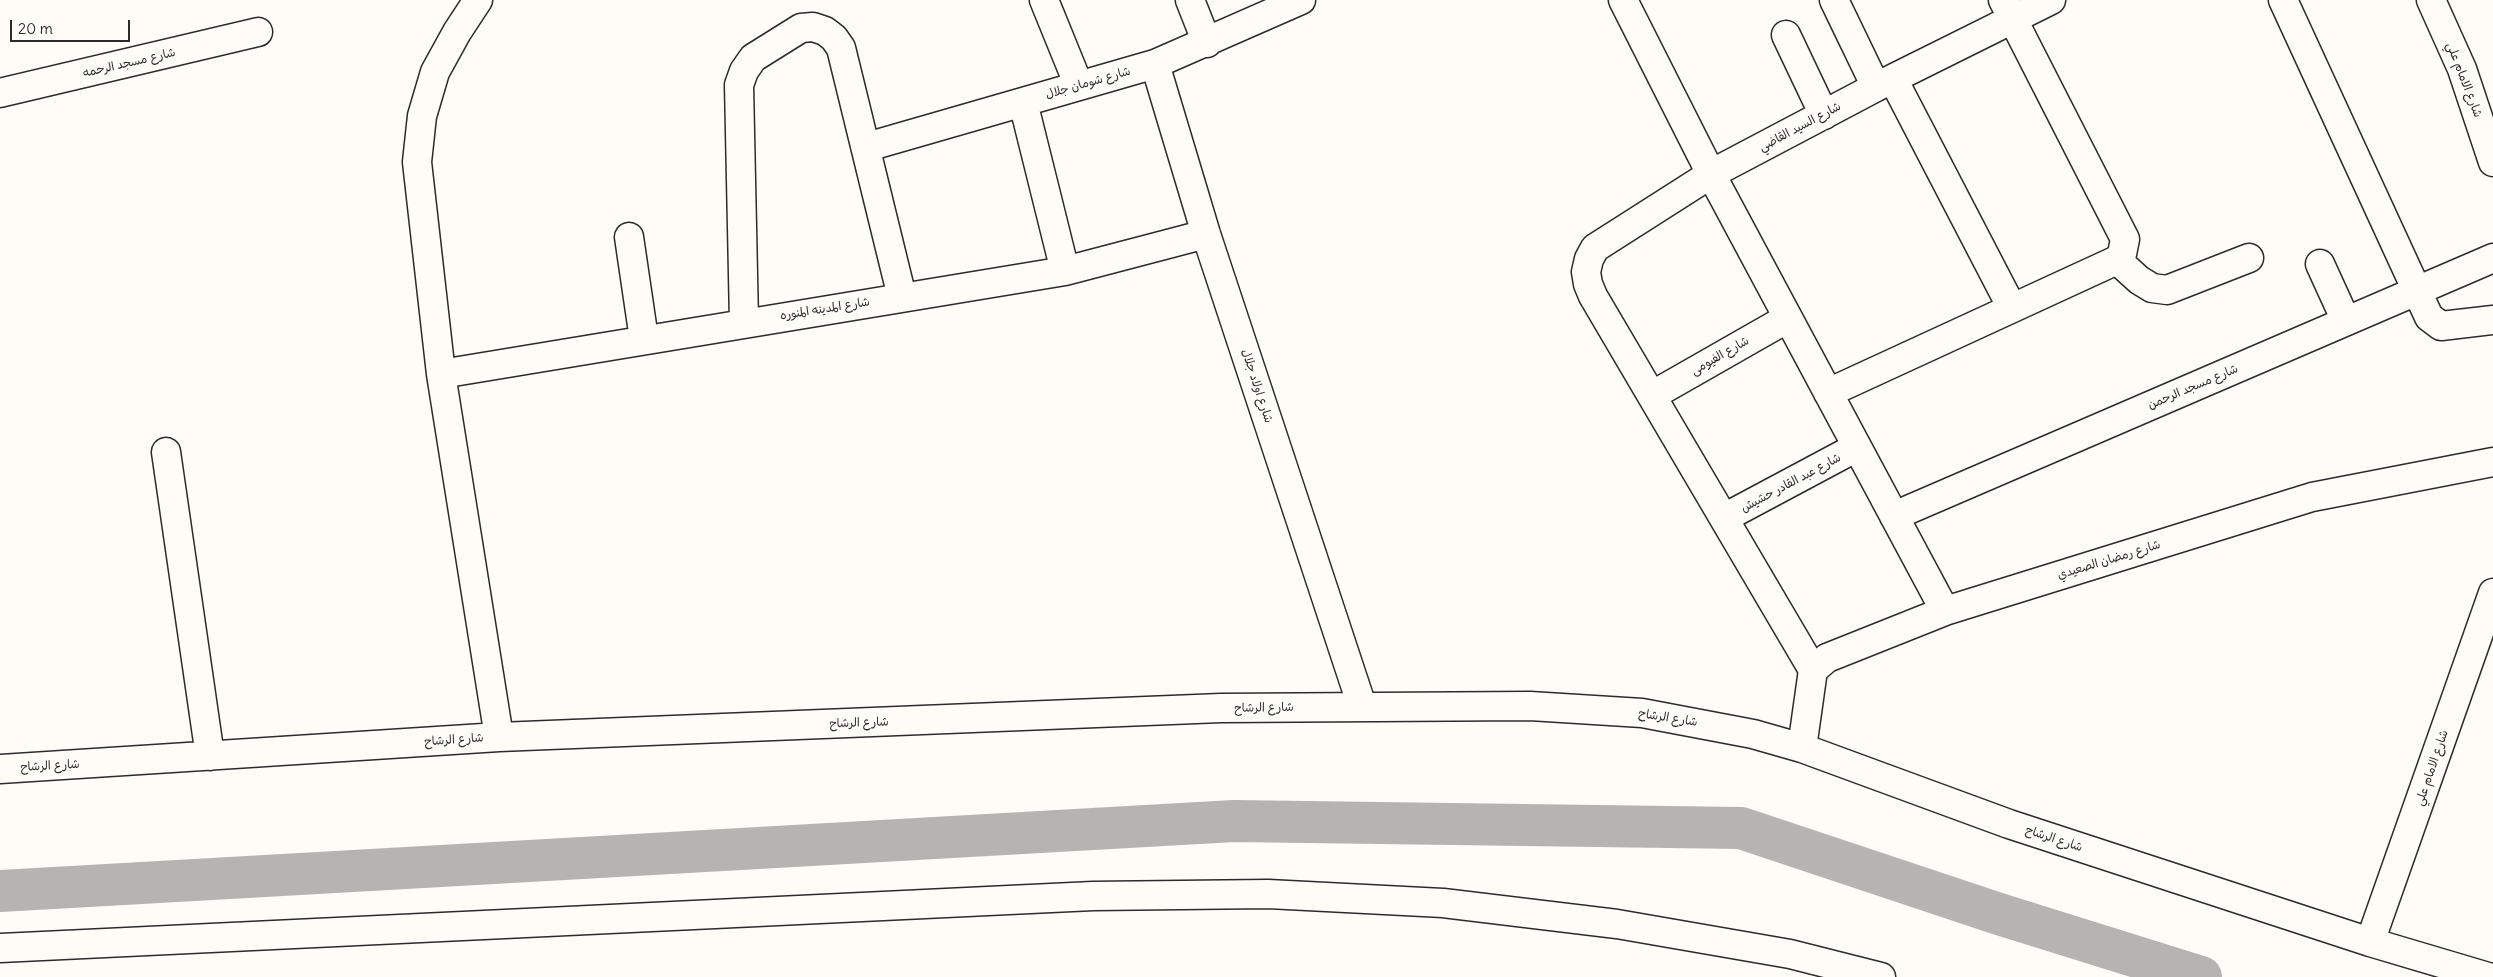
<!DOCTYPE html>
<meta charset="utf-8">
<style>
body{margin:0}
#map{position:relative;width:2493px;height:977px;overflow:hidden;background:#fdfcf7;font-family:Delius,sans-serif}
canvas{display:block}
.scale{position:absolute;left:10px;top:20px;width:120px;height:22px;box-sizing:border-box;border:2px solid #2b2b2b;border-top:0;padding-left:6px;font-size:15px;line-height:18px;white-space:nowrap;color:#2b2b2b;-webkit-text-stroke:4px #fdfcf7;paint-order:stroke}
</style>
<div id="map">
<canvas width="2493" height="977"></canvas>
<div class="scale">20 m</div>
</div>
<script>
const ctx = document.querySelector('canvas').getContext('2d');
ctx.lineJoin = 'round';
const poly = rows => new Path2D(rows.map(r => 'M' + r).join(''));
function stroke(path, color, width, dash) { ctx.strokeStyle = color; ctx.lineWidth = width; ctx.lineCap = dash ? 'butt' : 'round'; ctx.setLineDash(dash || []); ctx.stroke(path); }
function drawText(font, color, halo, rows, align = 'center') {
  ctx.font = font + ' Delius,"Playpen Sans Arabic",sans-serif'; ctx.lineWidth = 4.5; ctx.setLineDash([]); ctx.textBaseline = 'middle'; ctx.strokeStyle = halo; ctx.fillStyle = color; for (const [text, x, y, turn = 0] of rows) {
    ctx.save(); ctx.translate(x, y); ctx.rotate((+turn || 0) * Math.PI / 180); ctx.textAlign = isNaN(turn) ? turn : align; if (halo) ctx.strokeText(text, 0, 0); ctx.fillText(text, 0, 0); ctx.restore();
  }
}
stroke(poly([
 [0,891,1234,821,1741,828,1999,914,2201,977]
]), '#b5b4b1', 42);
const street = poly([
 [478,0,457,32,435,72,422,116,417,162,441,374,499,737],
 [1044,0,1079,86],
 [1190,0,1207,43],
 [1623,0,1711,174,1945,611],
 [1834,0,1876,87],
 [2283,0,2429,317,2441,326,2493,320],
 [2431,0,2462,69,2493,162],
 [1786,35,1824,115],
 [1155,64,1206,234,1362,706],
 [1893,79,2012,308],
 [0,93,258,32],
 [1023,102,1065,271],
 [867,147,1155,64,1301,0],
 [629,237,644,339],
 [2117,260,2139,280,2152,288,2167,290,2249,258],
 [2320,264,2346,321],
 [744,322,739,85,744,71,753,58,801,28,813,27,825,31,834,38,841,48,902,297],
 [441,374,1065,271,1206,234],
 [1828,393,2117,260,2122,254,2125,239,2003,0],
 [1653,395,1788,318],
 [166,452,210,756],
 [1894,516,2493,258],
 [1724,518,1857,447],
 [1813,670,1593,296,1588,284,1586,272,1589,259,1595,248,1711,174,1876,87,2051,0],
 [1802,748,1813,670,1827,658,1945,611,2312,497,2493,462],
 [0,769,499,737,1221,708,1530,706,1642,713,1753,734,1802,748,2009,824,2370,942,2488,977],
 [2370,942,2493,593],
 [0,948,1093,896,1268,894,1443,903,1617,924,1790,954,1881,977]
]);
stroke(street, '#2b2b2b', 31);
stroke(street, '#fdfcf7', 28);
drawText('12px', '#2b2b2b', '#fdfcf7', [
 ["شارع مسجد الرحمه",129,63,-13],
 ["شارع الامام علي",2464,80,69],
 ["شارع شومان جلال",1088,83,-16],
 ["شارع السيد القاضي",1800,127,-28],
 ["شارع المدينه المنوره",825,309,-9],
 ["شارع الفيومى",1720,356,-30],
 ["شارع اولاد جلال",1257,386,72],
 ["شارع مسجد الرحمن",2193,387,-23],
 ["شارع عبد القادر حشيش",1791,483,-28],
 ["شارع رمضان الصعيدي",2109,560,-17],
 ["شارع الرشاح",1264,708,-1],
 ["شارع الرشاح",1668,718,9],
 ["شارع الرشاح",859,723,-2],
 ["شارع الرشاح",454,740,-4],
 ["شارع الرشاح",50,766,-3],
 ["شارع الامام علي",2432,768,-71],
 ["شارع الرشاح",2054,839,18]
]);
</script>
